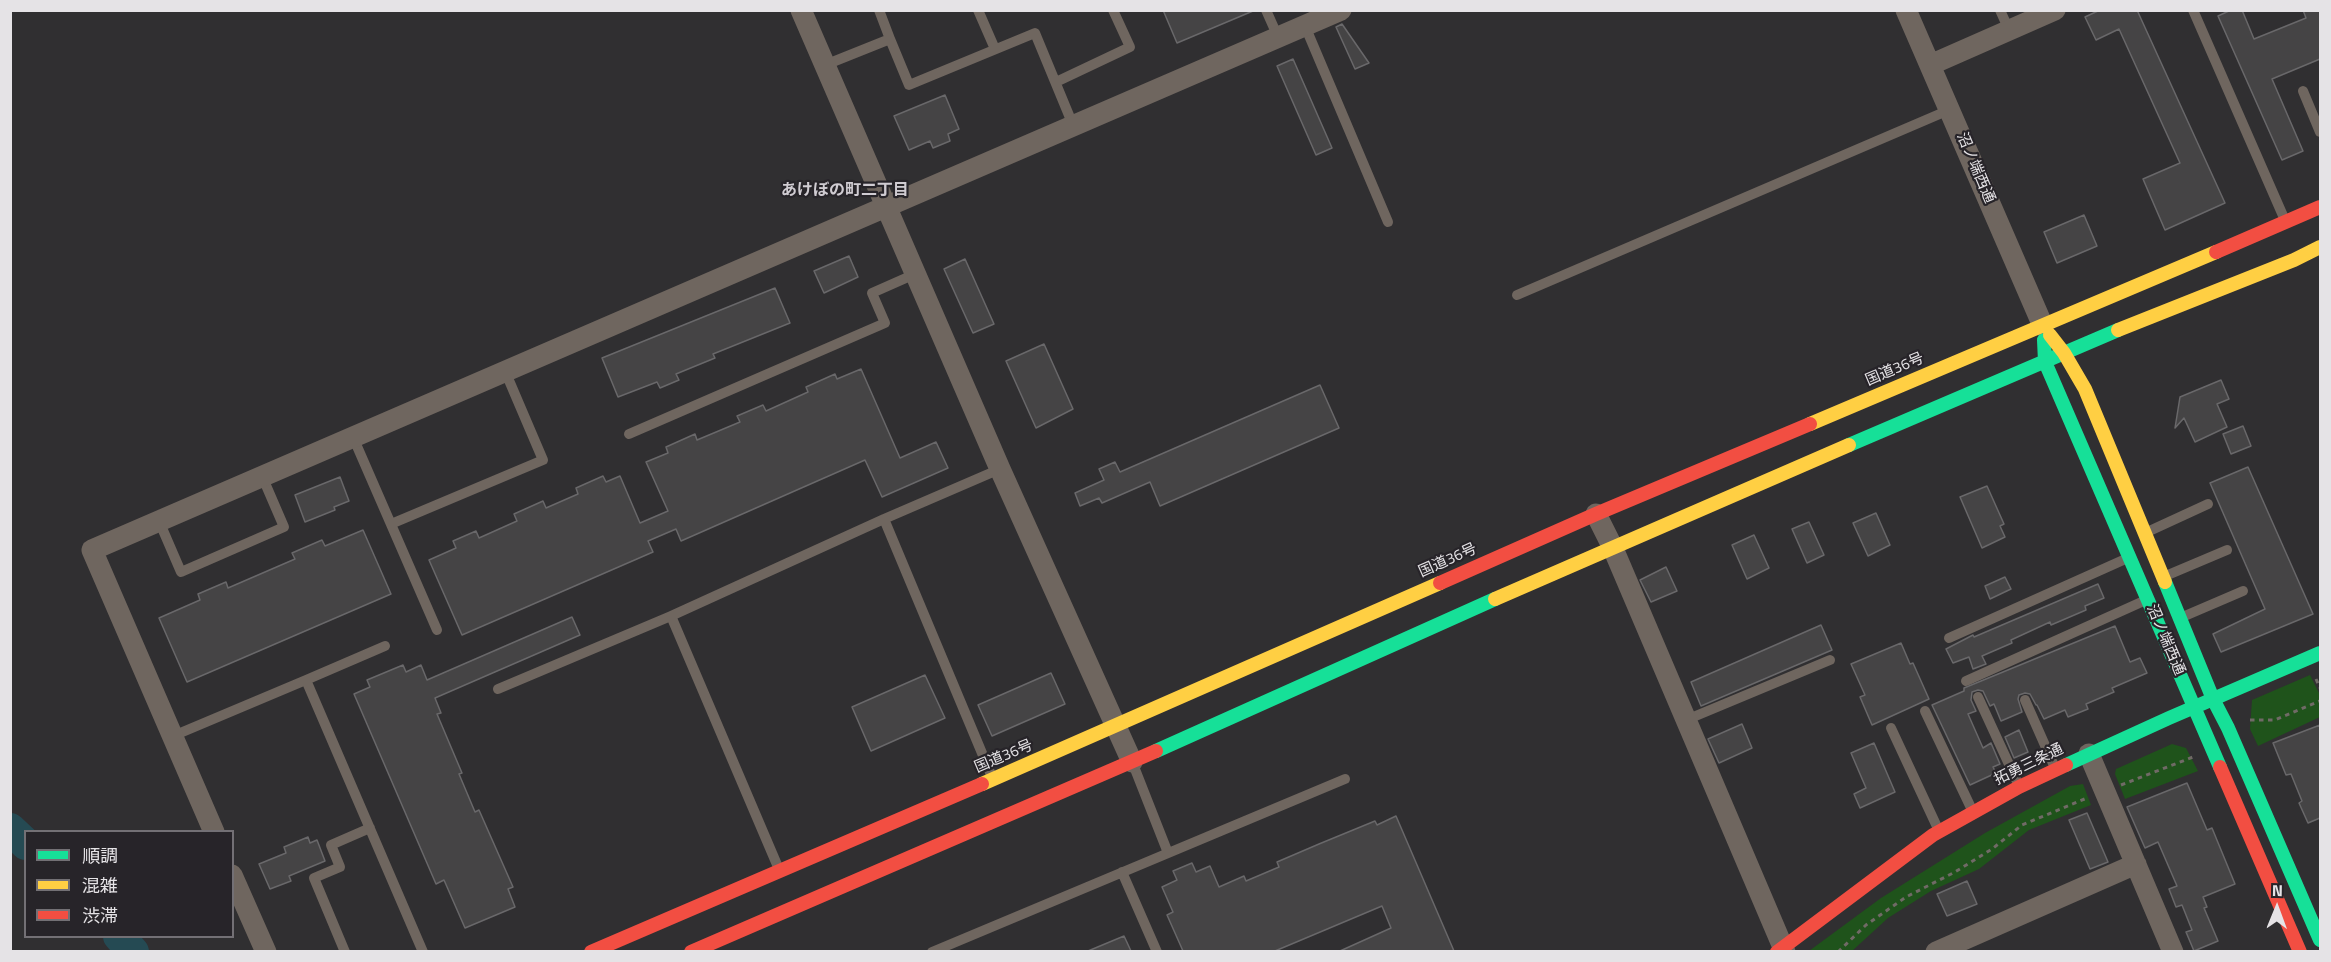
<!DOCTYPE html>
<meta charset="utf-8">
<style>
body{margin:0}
#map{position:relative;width:2331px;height:962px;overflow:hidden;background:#302f31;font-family:"Titillium Web","Noto Sans JP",sans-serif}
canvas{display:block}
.frame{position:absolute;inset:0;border:12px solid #e5e3e6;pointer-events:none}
.legend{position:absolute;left:24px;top:830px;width:210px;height:108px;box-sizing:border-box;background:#272429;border:2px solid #737075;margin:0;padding:8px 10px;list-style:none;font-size:18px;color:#e5e3e6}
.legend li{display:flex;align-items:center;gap:12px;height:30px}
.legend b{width:30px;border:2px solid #737075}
.north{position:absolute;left:2247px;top:878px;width:60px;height:60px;-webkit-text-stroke:4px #272429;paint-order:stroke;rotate:1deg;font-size:16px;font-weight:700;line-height:24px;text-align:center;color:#e5e3e6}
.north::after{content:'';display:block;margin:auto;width:21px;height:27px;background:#e5e3e6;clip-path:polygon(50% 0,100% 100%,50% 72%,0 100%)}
</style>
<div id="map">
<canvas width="2331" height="962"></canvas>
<div class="frame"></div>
<ul class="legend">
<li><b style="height:8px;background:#16e098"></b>順調</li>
<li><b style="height:8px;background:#ffcf43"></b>混雑</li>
<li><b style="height:8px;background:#f24e42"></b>渋滞</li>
</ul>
<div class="north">N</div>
</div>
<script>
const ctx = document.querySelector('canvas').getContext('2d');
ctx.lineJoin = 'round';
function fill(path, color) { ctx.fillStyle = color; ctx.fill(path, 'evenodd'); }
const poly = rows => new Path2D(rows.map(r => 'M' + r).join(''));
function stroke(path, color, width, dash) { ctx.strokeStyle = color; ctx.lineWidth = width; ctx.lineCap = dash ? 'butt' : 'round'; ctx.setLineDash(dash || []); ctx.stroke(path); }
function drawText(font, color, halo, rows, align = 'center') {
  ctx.font = font + ' "Titillium Web","Noto Sans JP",sans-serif'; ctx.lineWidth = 4.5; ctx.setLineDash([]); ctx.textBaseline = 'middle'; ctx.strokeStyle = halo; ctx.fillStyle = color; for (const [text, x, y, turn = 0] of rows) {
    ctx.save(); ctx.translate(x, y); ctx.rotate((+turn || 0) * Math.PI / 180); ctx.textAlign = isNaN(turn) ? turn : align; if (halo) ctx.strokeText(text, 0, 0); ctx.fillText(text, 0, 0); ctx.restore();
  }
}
fill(poly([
 [2310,675,2320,695,2320,717,2258,746,2250,729,2252,700],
 [2172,744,2186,748,2198,771,2125,799,2115,774,2116,769],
 [2083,784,2091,805,2029,830,1979,869,1931,891,1888,918,1852,951,1809,951,1881,898,1985,833,2070,786]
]), '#1f531b');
stroke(poly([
 [10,829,26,844],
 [119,936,133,952]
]), '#254a53', 32);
const building = poly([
 [1163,10,1253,10,1253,11,1177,43,1163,10],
 [2100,10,2137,10,2225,203,2165,230,2143,179,2180,163,2119,29,2096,40,2085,17,2100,10],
 [2231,10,2242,10,2254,39,2306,18,2303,10,2320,10,2320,59,2272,79,2303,151,2282,160,2218,16,2231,10],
 [1342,24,1369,63,1355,69,1336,27,1342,24],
 [1293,59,1332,148,1316,155,1277,66,1293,59],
 [945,95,959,129,948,134,950,141,933,148,930,141,909,150,894,116,945,95],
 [2084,215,2097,246,2057,263,2044,232,2084,215],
 [849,256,858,277,824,293,814,271,849,256],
 [965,259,994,324,973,333,944,269,965,259],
 [775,288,790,323,713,354,715,358,676,374,679,380,660,388,657,382,618,397,602,358,775,288],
 [1044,344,1073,409,1036,428,1006,361,1044,344],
 [861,369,900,458,936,442,948,468,882,497,865,460,681,541,676,529,648,541,653,552,462,635,429,560,456,548,453,541,476,531,479,538,517,521,514,514,543,501,546,508,578,494,576,488,603,476,606,482,620,476,640,523,668,511,646,462,668,453,666,447,695,434,697,440,740,422,737,416,763,405,766,411,808,392,806,387,835,374,837,379,861,369],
 [2221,380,2229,399,2217,404,2227,427,2195,442,2184,418,2175,428,2180,397,2221,380],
 [1320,385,1339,428,1160,506,1150,482,1102,503,1099,498,1080,506,1075,493,1104,480,1099,469,1115,462,1120,472,1320,385],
 [2243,426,2251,446,2231,454,2223,434,2243,426],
 [2248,467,2313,614,2221,652,2213,634,2265,609,2210,483,2248,467],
 [340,477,349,501,334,507,335,510,305,522,295,495,340,477],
 [1987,486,2004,524,2000,526,2005,537,1982,548,1960,497,1987,486],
 [1876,513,1890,545,1868,556,1853,523,1876,513],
 [1809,522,1824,555,1807,563,1792,529,1809,522],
 [363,530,391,594,187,682,159,618,200,600,198,594,226,582,228,588,295,559,292,553,322,540,325,546,363,530],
 [1754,535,1769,568,1747,579,1732,545,1754,535],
 [1666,567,1677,591,1651,602,1640,580,1666,567],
 [2005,577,2011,589,1990,599,1985,586,2005,577],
 [2098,584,2104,598,2085,606,2086,610,2051,625,2050,622,2011,640,2012,643,1982,656,1986,664,1973,669,1969,657,1953,663,1946,649,1973,635,1974,637,2098,584],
 [572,617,580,635,435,698,441,713,437,714,462,773,459,774,475,812,479,810,509,878,513,887,508,889,515,907,465,928,444,880,436,884,354,694,370,687,367,680,403,665,406,672,421,665,427,680,572,617],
 [1821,625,1832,650,1701,706,1691,682,1821,625],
 [2115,626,2130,662,2140,658,2147,673,2112,688,2114,692,2086,704,2088,709,2068,717,2065,710,2044,719,2037,705,2036,705,2030,694,2025,693,2019,695,2018,699,2022,712,2001,721,1994,704,1990,706,1983,691,1978,690,1972,692,1971,700,1976,711,1968,714,1983,748,1991,743,2000,764,1993,767,1996,773,1970,785,1932,705,1964,691,1964,688,2115,626],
 [1901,643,1910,664,1913,663,1929,699,1872,725,1860,697,1865,695,1851,664,1901,643],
 [1051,673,1065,704,992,736,978,705,1051,673],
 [925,675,945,718,871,751,852,707,925,675],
 [1742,724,1752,748,1719,763,1708,739,1742,724],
 [2320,725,2320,818,2308,823,2299,803,2302,801,2291,774,2286,775,2273,743,2320,725],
 [2019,730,2028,752,2014,758,2005,737,2019,730],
 [1874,743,1895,792,1860,808,1854,794,1866,788,1851,753,1874,743],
 [2187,783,2207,830,2212,828,2235,884,2203,897,2207,907,2204,908,2218,941,2194,951,2186,932,2192,930,2182,905,2176,907,2169,889,2177,886,2158,842,2145,848,2127,807,2187,783],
 [2087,813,2108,862,2090,869,2069,820,2087,813],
 [1396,816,1454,951,1340,951,1391,928,1382,906,1275,951,1183,951,1167,915,1173,912,1162,887,1177,880,1173,871,1192,863,1196,872,1210,866,1219,887,1244,876,1246,881,1279,867,1277,862,1319,844,1375,821,1377,825,1396,816],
 [308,837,310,843,317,840,325,861,289,876,291,881,270,889,259,864,286,853,284,847,308,837],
 [1967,881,1977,904,1947,916,1937,894,1967,881],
 [1124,936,1131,951,1088,951,1124,936]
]);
fill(building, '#454445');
stroke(building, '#69686a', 1.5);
stroke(poly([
 [2316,679,2320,688],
 [2250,720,2275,720,2320,701],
 [2121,785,2193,757],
 [1838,952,1866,925,1906,897,1955,872,1992,849,2022,825,2087,798]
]), '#706a66', 3, [4.5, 4.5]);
stroke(poly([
 [879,10,890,39],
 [978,10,995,49],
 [1266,10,1278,37],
 [2000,10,2009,30],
 [2193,10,2284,218],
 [1305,26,1388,222],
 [825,65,890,39,909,85,1035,33,1073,125],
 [1056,82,1130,47,1113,10],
 [2303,91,2320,132],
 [1517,295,1949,110],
 [629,434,885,323,872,293,915,274],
 [353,437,437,630],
 [159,521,181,572,284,527,262,476],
 [391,524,543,460,505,371],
 [2145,533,2208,504],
 [2163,577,2227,550],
 [2180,618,2243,591],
 [1949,638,2130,557],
 [306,680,385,646],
 [1966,681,2146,600],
 [498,689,671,616],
 [1978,697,2019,786],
 [2025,700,2055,768],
 [1925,711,1973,812],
 [1686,720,1830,660],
 [1891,728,1939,831],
 [173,736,306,680,423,952],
 [1133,764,1168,853],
 [992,777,884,519,1000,469],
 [778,867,671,616,884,519],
 [1122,872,1157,952],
 [345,952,314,878,340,867,331,845,370,828],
 [932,952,1345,779]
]), '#6f665f', 10);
stroke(poly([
 [801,10,1000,469,1132,762],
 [1906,10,2043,326],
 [1930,65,2055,10],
 [1596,514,1612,546,1785,952],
 [2089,754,2173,952],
 [214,832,92,550,1341,10],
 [232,875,266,952],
 [1936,952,2136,864]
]), '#6f665f', 21);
stroke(poly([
 [2044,340,2045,362,2220,767],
 [1849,445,2118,330],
 [2165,582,2213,699,2228,728,2320,940],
 [1156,751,1495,599],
 [2066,765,2169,718,2320,653]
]), '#16e098', 14);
stroke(poly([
 [2118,330,2294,260,2320,247],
 [2050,335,2064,353,2085,389,2165,582],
 [1810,424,2216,252],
 [1495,599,1849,445],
 [982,784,1440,583]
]), '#ffcf43', 14);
stroke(poly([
 [2216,252,2320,207],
 [1440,583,1596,514,1810,424],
 [2220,767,2300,952],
 [591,952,982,784],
 [691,952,1156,751],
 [1777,952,1933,835,2019,787,2066,765]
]), '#f24e42', 14);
drawText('15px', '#e5e3e6', '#272429', [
 ["沼ノ端西通",1975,168,67],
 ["国道36号",1895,370,-23],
 ["国道36号",1448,561,-24],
 ["沼ノ端西通",2165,640,67],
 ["国道36号",1004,757,-23],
 ["拓勇三条通",2029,765,-26]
]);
drawText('bold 16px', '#d0ccd2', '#272429', [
 ["あけぼの町二丁目",845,191]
]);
</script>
